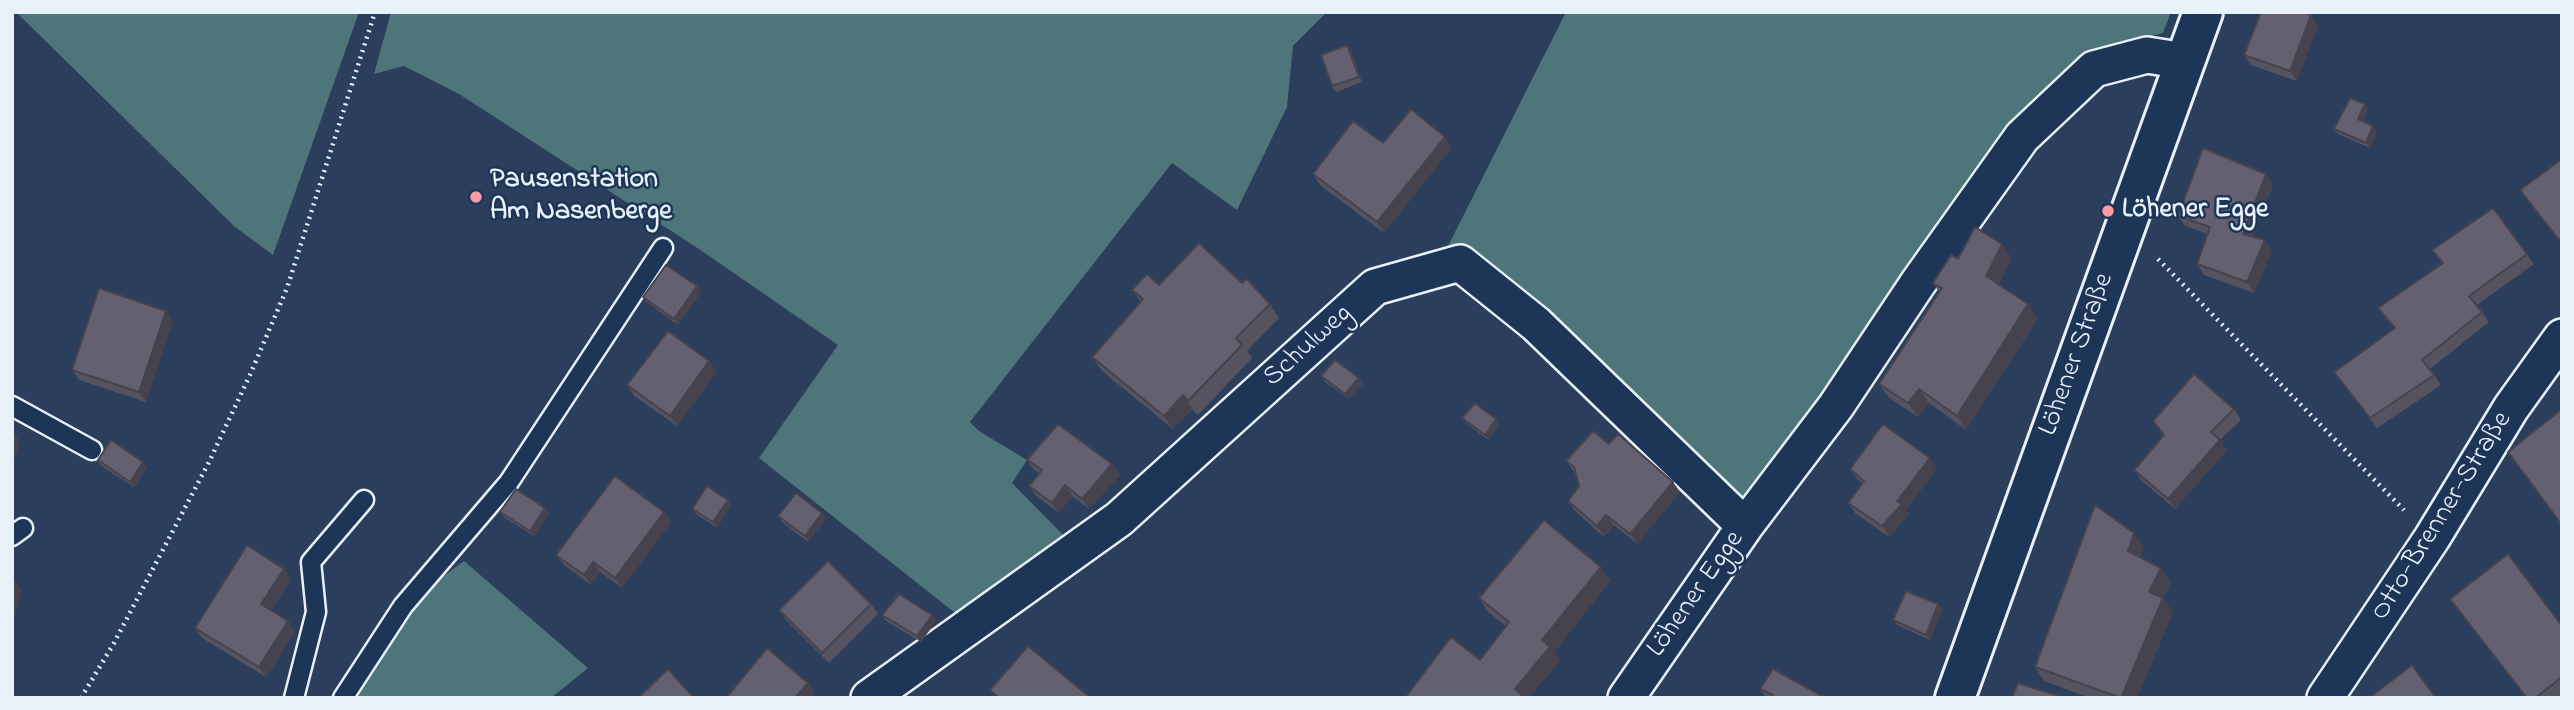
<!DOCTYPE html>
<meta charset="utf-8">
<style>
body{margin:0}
#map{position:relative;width:2574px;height:710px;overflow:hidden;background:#2b3e5c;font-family:"Indie Flower",sans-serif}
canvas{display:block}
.frame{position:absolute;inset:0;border:14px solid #e8f1f8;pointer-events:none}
</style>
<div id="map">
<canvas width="2574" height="710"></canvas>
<div class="frame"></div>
</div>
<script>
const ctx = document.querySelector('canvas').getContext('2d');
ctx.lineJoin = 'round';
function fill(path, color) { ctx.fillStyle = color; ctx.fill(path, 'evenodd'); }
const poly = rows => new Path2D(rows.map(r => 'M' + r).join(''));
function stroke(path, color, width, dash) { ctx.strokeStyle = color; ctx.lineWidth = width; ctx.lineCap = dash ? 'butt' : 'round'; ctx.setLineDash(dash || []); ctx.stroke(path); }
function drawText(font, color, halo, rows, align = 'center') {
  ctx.font = font + ' "Indie Flower",sans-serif'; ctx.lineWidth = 5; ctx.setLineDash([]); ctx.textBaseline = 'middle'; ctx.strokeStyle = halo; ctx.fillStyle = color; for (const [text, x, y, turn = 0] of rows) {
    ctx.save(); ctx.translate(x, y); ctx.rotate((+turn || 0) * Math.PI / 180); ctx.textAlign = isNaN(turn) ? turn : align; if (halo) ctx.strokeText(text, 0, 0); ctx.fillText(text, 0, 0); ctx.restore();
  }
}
fill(poly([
 [16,12,359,12,273,255,235,227],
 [391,12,1327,12,1293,46,1287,107,1237,210,1172,163,970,422,979,431,1027,460,1012,483,1073,545,959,616,759,458,838,345,699,249,459,94,404,66,374,74],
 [1566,12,2171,12,2163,33,2128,42,2071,74,1818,413,1742,506,1508,288,1447,248],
 [464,561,588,668,551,698,343,698,403,606]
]), '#4e7579');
const service = poly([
 [12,406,92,450],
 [12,536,23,528],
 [294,698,316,612,311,562,364,500],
 [343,698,403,606,509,482,663,248]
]);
const minor = poly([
 [869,698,1119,519,1375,287,1460,263,1536,324,1745,526],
 [1626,698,1745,526,1836,406,1918,283,2022,137,2094,69,2147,55,2185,61],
 [2325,698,2432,538,2511,408,2562,337]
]);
const tertiary = poly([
 [1955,698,2203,12]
]);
stroke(service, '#e8f1f8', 23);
stroke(minor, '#e8f1f8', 40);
stroke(tertiary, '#e8f1f8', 44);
stroke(poly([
 [2158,259,2404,510],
 [81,698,114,643,209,462,250,375,287,288,375,12]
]), '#e8f1f8', 4.5, [2, 5]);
stroke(service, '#1d3557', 18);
stroke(minor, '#1d3557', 35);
stroke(tertiary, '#1d3557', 38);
fill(poly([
 [2318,25,2297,81,2251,65,2244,55],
 [1351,50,1362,82,1336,92,1332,86],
 [2368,109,2363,122,2377,132,2370,148,2338,134,2334,129],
 [1383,143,1452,147,1384,233,1320,185,1313,174],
 [2266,174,2273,184,2253,237,2272,250,2254,293,2204,275,2197,264,2208,234,2185,226,2178,216],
 [2493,208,2534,264,2477,305,2489,322,2430,369,2441,385,2377,428,2334,372,2394,328,2378,308,2442,263,2432,250],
 [2012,258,1998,285,2038,318,1966,430,1929,403,1918,417,1889,398,1879,384,1939,292,1933,283,1958,259],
 [1159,285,1270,304,1279,318,1247,351,1252,358,1198,415,1192,409,1173,429,1102,371,1092,357,1141,302,1132,290],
 [697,286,701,292,678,325,647,302,643,297],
 [173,321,146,402,79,380,72,370],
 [717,371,677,426,634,396,627,385],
 [1321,376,1363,384,1349,399,1325,382],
 [2234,409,2241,420,2220,440,2227,450,2175,509,2141,480,2134,470,2163,436,2153,421],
 [1462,418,1499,425,1488,440,1466,423],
 [1609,444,1680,492,1637,544,1614,525,1604,537,1575,511,1568,501,1579,486,1575,473,1566,461],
 [98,460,147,467,134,487,101,466],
 [1027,460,1112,464,1120,475,1089,509,1072,496,1059,513,1036,496,1029,486,1039,473,1034,470],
 [1850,469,1937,469,1906,509,1909,514,1889,537,1855,513,1848,503,1862,483,1857,479],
 [731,505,717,528,696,514,692,509],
 [500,512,549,514,534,536,504,517],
 [664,512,671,522,622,588,600,572,591,585,564,565,556,555],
 [822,513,826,518,808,542,782,522,778,516],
 [2144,547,2140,557,2171,582,2163,598,2173,612,2137,698,2090,698,2044,681,2035,667],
 [1601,567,1610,581,1554,652,1560,661,1528,698,1405,698,1480,660,1506,626,1488,612,1479,598],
 [284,569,291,579,271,611,288,621,295,632,266,677,202,638,195,628],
 [2450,599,2562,626,2562,698,2526,698],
 [871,604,878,614,829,663,786,620,779,610],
 [1938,604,1942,609,1930,640,1897,625,1893,620],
 [882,615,932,615,936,621,921,642,886,621],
 [1760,689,1826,698,1766,698]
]), '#565360');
fill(poly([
 [2311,15,2318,25,2297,81,2290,71],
 [1347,45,1351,50,1362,82,1359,77],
 [2365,104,2368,109,2362,125,2358,119],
 [2373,126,2377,132,2370,148,2366,143],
 [1445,137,1452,147,1384,233,1377,222],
 [2266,174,2273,184,2251,244,2243,234],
 [2265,240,2272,250,2254,293,2247,282],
 [2002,244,2012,258,1996,290,1986,276],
 [697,286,701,292,678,325,674,319],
 [2028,304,2038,318,1966,430,1957,416],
 [166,311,173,321,146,402,139,392],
 [709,361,717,371,677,426,670,416],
 [1359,378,1363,384,1349,399,1345,394],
 [1919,389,1929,403,1918,417,1908,403],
 [1183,395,1192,409,1173,429,1164,416],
 [1496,419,1499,425,1488,440,1485,435],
 [13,431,20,442,12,467,12,434],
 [2220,440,2227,450,2175,509,2168,499],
 [1930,458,1937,469,1906,509,1909,514,1889,537,1882,526,1897,501],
 [143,462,147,467,134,487,130,482],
 [1112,464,1120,475,1089,509,1082,499],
 [1673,482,1680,492,1637,544,1630,534],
 [1065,485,1072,496,1059,513,1052,503],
 [728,500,731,505,717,528,713,522],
 [545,508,549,514,534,536,530,531],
 [664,512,671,522,622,588,615,578],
 [822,513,826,518,808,542,805,536],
 [1606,515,1614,525,1604,537,1597,526],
 [2134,533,2144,547,2137,565,2128,551],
 [593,562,600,572,591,585,584,575],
 [1601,567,1610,581,1554,652,1560,661,1528,698,1521,698,1515,689,1542,640],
 [2161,568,2171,582,2159,606,2149,592],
 [284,569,291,579,268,615,261,604],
 [15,580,22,590,12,624,12,589],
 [2163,598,2173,612,2137,698,2121,698],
 [1938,604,1942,609,1930,640,1926,635],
 [932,615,936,621,921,642,917,636],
 [288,621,295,632,266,677,259,667],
 [808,683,815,693,811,698,795,698]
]), '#46434e');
const building = poly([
 [2261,12,2304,12,2311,15,2290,71,2244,55,2261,12],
 [1347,45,1359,77,1332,86,1321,55,1347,45],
 [2350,98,2365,104,2358,119,2373,126,2366,143,2334,129,2350,98],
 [1411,109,1445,137,1377,222,1313,174,1353,121,1383,143,1411,109],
 [2203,148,2266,174,2243,234,2265,240,2247,282,2197,264,2210,227,2178,216,2203,148],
 [2562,159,2562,238,2559,240,2520,190,2562,159],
 [2493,208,2527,254,2469,296,2482,312,2422,360,2434,375,2370,418,2334,372,2395,328,2378,308,2443,263,2432,250,2493,208],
 [1975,227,2002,244,1986,276,2028,304,1957,416,1919,389,1908,403,1879,384,1942,288,1933,283,1951,255,1958,259,1975,227],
 [1199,243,1242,283,1247,279,1270,304,1236,338,1242,345,1188,401,1183,395,1164,416,1092,357,1143,299,1132,290,1147,274,1159,285,1199,243],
 [666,265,697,286,674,319,643,297,666,265],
 [99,288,166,311,139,392,72,370,99,288],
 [668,331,709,361,670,416,627,385,668,331],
 [1335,360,1359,378,1345,394,1321,376,1335,360],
 [2194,374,2234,409,2211,432,2220,440,2168,499,2134,470,2164,435,2153,421,2194,374],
 [1475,403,1496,419,1485,435,1462,418,1475,403],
 [2562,409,2562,525,2508,452,2562,409],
 [1058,424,1112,464,1082,499,1065,485,1052,503,1029,486,1042,470,1027,460,1058,424],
 [1883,424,1930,458,1897,501,1902,504,1882,526,1848,503,1864,481,1850,469,1883,424],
 [1593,431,1609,444,1618,434,1673,482,1630,534,1606,515,1597,526,1568,501,1579,486,1574,467,1566,461,1593,431],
 [111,440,143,462,130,482,98,460,111,440],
 [615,476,664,512,615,578,593,562,584,575,556,555,615,476],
 [707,486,728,500,713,522,692,509,707,486],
 [516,489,545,508,530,531,500,512,516,489],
 [796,493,822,513,805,536,778,516,796,493],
 [2095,505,2134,533,2128,551,2161,568,2149,592,2163,598,2121,698,2035,667,2095,505],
 [1544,520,1601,567,1542,640,1550,647,1515,689,1525,698,1405,698,1451,637,1480,660,1509,622,1479,598,1544,520],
 [247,545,284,569,261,604,288,621,259,667,195,628,247,545],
 [2508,554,2562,626,2562,677,2535,698,2527,698,2450,599,2508,554],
 [828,561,871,604,822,653,779,610,828,561],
 [1906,591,1938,604,1926,635,1893,620,1906,591],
 [899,594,932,615,917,636,882,615,899,594],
 [1028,646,1091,698,999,698,990,690,1028,646],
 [767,648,808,683,795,698,726,698,767,648],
 [2412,665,2436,698,2369,698,2412,665],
 [668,669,694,698,638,698,668,669],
 [1773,669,1826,698,1772,698,1773,695,1760,689,1773,669],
 [2018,683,2059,696,2058,698,2012,698,2018,683]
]);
fill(building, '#646070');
stroke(building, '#46434e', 2);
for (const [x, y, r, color] of [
 [476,197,7,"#ff9aa2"],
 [2108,211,7,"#ff9aa2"]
]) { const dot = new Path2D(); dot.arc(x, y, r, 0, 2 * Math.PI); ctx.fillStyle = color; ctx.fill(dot); stroke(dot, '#1d3557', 2.5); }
drawText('bold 28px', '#e8f1f8', '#1d3557', [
 ["Pausenstation",490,181],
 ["Am Nasenberge",490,213],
 ["Löhener Egge",2122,211]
], 'left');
drawText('28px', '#e8f1f8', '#1d3557', [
 ["Schulweg",1309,347,-42],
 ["Löhener Straße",2078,355,-70],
 ["Otto-Brenner-Straße",2443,517,-58],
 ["Löhener Egge",1697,595,-55]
]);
</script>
